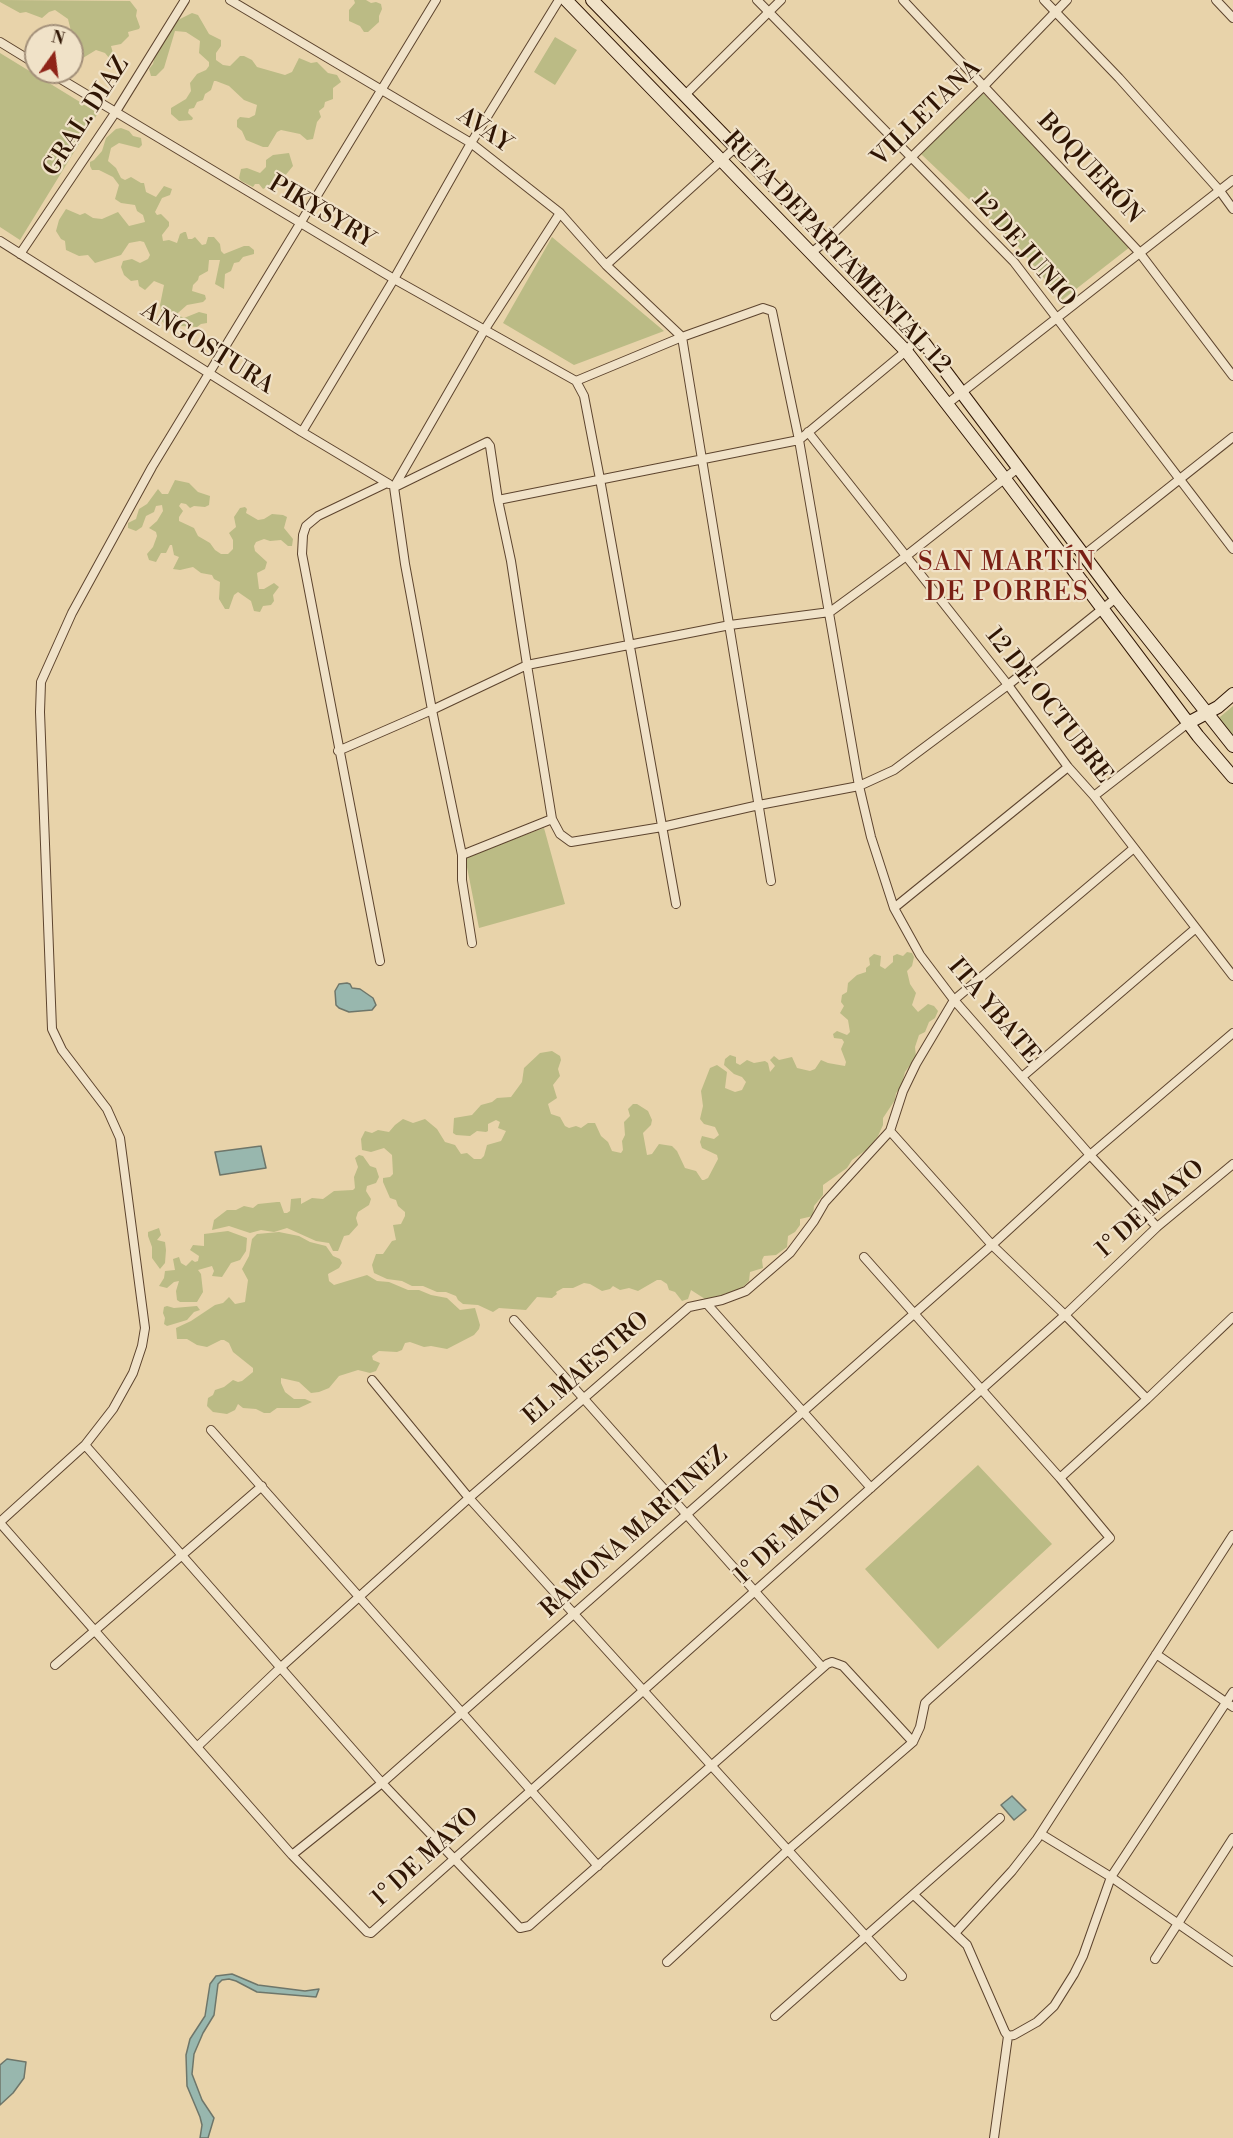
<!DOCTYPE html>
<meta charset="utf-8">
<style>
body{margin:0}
#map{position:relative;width:1233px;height:2138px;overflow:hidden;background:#e8d3aa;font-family:"Libre Bodoni",serif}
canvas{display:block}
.north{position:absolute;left:24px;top:24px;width:60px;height:60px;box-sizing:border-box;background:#f0e2c8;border:2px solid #a3907a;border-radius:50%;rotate:14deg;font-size:16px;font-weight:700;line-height:24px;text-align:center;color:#2f1504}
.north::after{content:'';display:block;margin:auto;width:21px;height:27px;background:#8f2418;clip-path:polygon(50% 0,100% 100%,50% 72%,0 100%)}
</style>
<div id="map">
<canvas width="1233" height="2138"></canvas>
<div class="north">N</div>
</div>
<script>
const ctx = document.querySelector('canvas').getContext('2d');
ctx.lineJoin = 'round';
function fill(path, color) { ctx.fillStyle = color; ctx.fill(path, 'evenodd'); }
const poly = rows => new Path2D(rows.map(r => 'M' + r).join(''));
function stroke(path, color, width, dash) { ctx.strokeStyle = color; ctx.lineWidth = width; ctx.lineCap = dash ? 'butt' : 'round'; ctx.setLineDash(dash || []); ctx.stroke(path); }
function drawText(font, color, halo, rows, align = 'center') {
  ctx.font = font + ' "Libre Bodoni",serif'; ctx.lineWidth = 4.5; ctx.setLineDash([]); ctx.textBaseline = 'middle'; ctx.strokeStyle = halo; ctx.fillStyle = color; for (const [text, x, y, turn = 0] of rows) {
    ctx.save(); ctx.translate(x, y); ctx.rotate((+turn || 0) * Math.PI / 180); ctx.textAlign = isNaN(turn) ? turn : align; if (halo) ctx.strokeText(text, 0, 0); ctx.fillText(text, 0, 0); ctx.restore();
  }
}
fill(poly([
 [0,0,130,1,137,10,136,16,140,27,139,29,128,32,129,36,121,44,111,46,113,53,110,59,105,53,96,50,73,64,72,44,75,39,71,31,68,19,55,10,49,12,42,18,26,12,20,13,0,2],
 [354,0,366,0,371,3,376,2,381,4,382,9,379,16,379,22,368,32,364,32,360,26,349,21,349,10,355,3],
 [192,13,198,15,209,34,221,40,221,46,216,53,216,60,223,65,230,66,240,56,244,56,252,60,257,67,285,75,292,72,299,58,311,63,317,62,328,73,337,75,341,82,333,88,333,99,325,102,324,107,319,111,321,117,317,122,313,139,307,140,300,134,281,130,277,132,268,147,263,147,246,140,242,131,237,127,237,120,240,117,249,118,255,115,257,105,244,100,229,86,216,81,214,81,211,90,205,94,203,100,197,102,194,108,189,109,188,113,193,118,192,120,179,121,171,114,171,108,186,99,191,91,190,83,197,74,206,70,209,66,209,62,199,53,200,41,186,32,175,31,164,68,156,76,151,76,149,69,153,64,155,55,176,21],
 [555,37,577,50,555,85,534,72],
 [0,53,98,113,20,240,0,227],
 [982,92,1130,247,1062,300,1016,244,921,154],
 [121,128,129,131,133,136,141,138,142,145,139,148,119,143,111,148,108,161,116,168,121,178,125,180,131,177,141,183,144,183,146,192,156,197,164,186,172,189,170,195,162,198,155,212,157,215,161,214,169,222,169,226,162,235,163,241,169,240,177,243,180,234,184,232,186,232,188,239,192,239,195,237,202,245,206,244,208,237,214,237,220,244,221,251,224,254,244,246,249,246,254,250,254,254,243,257,239,262,234,263,231,271,225,274,224,289,215,284,220,260,209,260,208,271,199,276,198,280,193,285,192,291,205,295,206,299,203,302,187,305,178,313,178,315,184,318,199,312,207,314,207,323,201,324,197,327,181,326,177,331,170,330,160,319,161,310,160,305,164,285,154,281,145,290,139,286,138,280,131,281,124,275,121,267,123,261,132,259,140,263,148,259,150,255,144,242,140,241,129,243,121,255,95,263,88,255,79,256,66,250,65,241,61,239,56,231,59,220,66,209,80,215,85,213,93,218,102,219,118,212,129,226,145,222,143,215,137,211,135,205,121,203,115,199,119,185,113,177,99,170,92,170,90,166,90,162,94,160,102,151,106,138,116,129],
 [289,153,293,166,279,183,275,183,263,189,259,184,255,184,253,187,241,181,239,178,241,169,247,168,260,173,266,167,266,160,273,155],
 [552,237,664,331,574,365,503,323],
 [175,480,189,483,198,492,210,496,209,505,205,507,194,506,190,508,186,504,181,503,179,506,183,511,179,517,179,521,194,528,198,536,210,543,215,550,221,554,228,554,233,549,233,540,229,533,236,527,234,517,240,508,245,507,247,509,246,513,258,520,264,519,272,514,283,515,287,517,284,528,293,539,292,546,288,546,281,540,270,541,264,539,256,542,254,546,255,551,267,562,265,569,257,573,259,589,264,589,274,583,279,587,273,595,274,601,271,605,263,606,260,612,254,611,251,601,238,592,234,595,229,609,225,609,219,599,220,582,214,579,212,575,201,573,193,567,180,570,173,569,179,557,174,555,172,545,170,545,166,553,161,553,156,562,149,560,147,554,153,547,157,536,156,532,149,528,157,521,163,511,162,505,156,506,154,512,146,516,142,527,136,531,128,528,128,523,136,519,139,509,147,504,158,489,162,494,168,494],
 [1233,706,1233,746,1214,722],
 [544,828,565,904,479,928,465,857],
 [907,952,912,953,914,957,912,966,907,971,910,984,916,993,912,1005,918,1012,928,1004,934,1006,938,1011,935,1018,929,1022,925,1032,919,1035,915,1047,916,1057,905,1072,901,1088,896,1093,895,1100,883,1118,883,1125,878,1136,869,1148,852,1160,847,1168,823,1185,823,1195,814,1206,813,1216,800,1219,800,1225,795,1232,788,1236,787,1247,776,1255,764,1256,762,1260,763,1268,750,1272,749,1281,738,1292,731,1294,726,1293,719,1297,705,1299,691,1290,688,1299,682,1301,675,1292,669,1290,667,1284,661,1280,657,1280,638,1291,629,1288,620,1290,613,1286,610,1289,602,1291,590,1284,584,1283,573,1288,563,1288,556,1292,557,1294,552,1298,537,1297,526,1310,499,1308,493,1312,478,1305,463,1304,458,1300,456,1296,446,1292,437,1292,423,1286,412,1286,402,1281,387,1279,374,1273,372,1265,376,1254,383,1254,392,1241,396,1240,393,1225,401,1224,405,1216,405,1212,398,1206,396,1200,390,1198,383,1182,383,1178,390,1177,393,1174,392,1155,384,1148,371,1152,362,1150,361,1139,365,1131,372,1133,378,1130,389,1132,395,1125,403,1119,413,1123,425,1119,437,1129,445,1142,455,1145,461,1154,467,1153,474,1159,481,1159,484,1156,487,1145,501,1141,506,1131,498,1128,500,1122,496,1120,488,1124,488,1131,486,1132,477,1131,470,1136,456,1135,453,1133,454,1118,472,1115,481,1105,492,1102,497,1098,511,1097,522,1082,524,1068,540,1053,552,1051,560,1056,561,1060,558,1069,560,1076,553,1085,557,1098,548,1104,551,1114,560,1117,565,1126,569,1128,576,1126,581,1128,588,1123,595,1123,601,1136,608,1142,612,1151,621,1153,623,1150,622,1141,625,1135,624,1122,630,1116,628,1109,633,1104,637,1104,648,1111,652,1120,651,1125,643,1133,647,1155,652,1154,659,1144,672,1146,677,1151,685,1168,696,1171,702,1180,704,1180,708,1178,718,1159,717,1155,702,1148,700,1142,702,1136,714,1139,719,1135,715,1127,704,1124,700,1119,703,1106,701,1091,710,1068,717,1065,727,1072,725,1088,735,1092,742,1090,746,1082,742,1077,734,1074,724,1065,725,1059,730,1055,736,1057,736,1063,740,1065,747,1060,754,1063,765,1061,768,1063,770,1072,775,1066,770,1060,774,1056,779,1060,792,1057,797,1068,810,1071,815,1069,821,1060,828,1063,845,1066,846,1062,841,1049,844,1042,842,1039,834,1038,833,1034,837,1031,847,1035,850,1032,848,1020,840,1013,844,1006,841,1002,842,995,847,992,848,983,857,975,866,972,866,968,870,965,869,958,874,954,881,956,880,966,885,969,893,962,893,956,897,954,903,956],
 [359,1155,363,1156,370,1166,376,1168,379,1177,376,1183,367,1186,366,1191,371,1199,369,1205,358,1212,356,1218,358,1225,349,1235,344,1236,338,1251,333,1251,329,1243,316,1241,287,1228,274,1232,261,1230,250,1233,229,1226,212,1230,214,1220,227,1210,236,1210,244,1206,253,1208,258,1204,277,1202,280,1202,284,1213,287,1213,290,1211,291,1199,301,1198,301,1204,312,1198,323,1199,334,1191,353,1190,355,1188,354,1177,358,1167,355,1158],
 [159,1228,161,1235,157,1240,165,1242,166,1250,165,1263,160,1269,152,1258,152,1247,148,1236,148,1232],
 [228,1231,247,1238,246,1251,240,1260,231,1263,222,1277,212,1276,214,1271,212,1266,198,1270,201,1274,203,1292,197,1302,180,1302,177,1300,176,1291,179,1281,174,1282,167,1288,159,1286,164,1278,165,1271,175,1270,173,1259,179,1257,181,1263,186,1266,192,1260,195,1262,198,1261,199,1256,190,1250,193,1245,204,1246,204,1234],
 [279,1232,299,1236,310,1242,326,1246,333,1256,340,1259,342,1263,339,1268,328,1274,329,1281,334,1285,367,1275,377,1281,389,1282,408,1290,419,1290,431,1295,447,1298,460,1310,475,1308,480,1325,479,1329,474,1335,447,1349,431,1346,424,1347,410,1342,405,1343,402,1350,397,1352,379,1351,372,1356,373,1360,380,1363,376,1371,370,1373,358,1370,339,1376,329,1388,319,1392,311,1393,299,1382,281,1378,281,1383,285,1392,294,1399,305,1399,312,1402,299,1408,277,1408,270,1413,264,1413,256,1409,243,1408,238,1404,235,1410,227,1414,213,1412,207,1406,208,1398,213,1395,215,1390,224,1387,233,1380,238,1382,242,1381,253,1372,253,1368,233,1352,229,1343,224,1340,221,1340,207,1347,197,1345,187,1339,177,1339,176,1328,191,1321,215,1305,223,1303,229,1297,235,1304,245,1302,248,1280,242,1269,249,1256,252,1239,257,1234],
 [167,1306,174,1308,197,1306,200,1310,194,1312,187,1320,167,1326,164,1324,165,1318,163,1313,164,1307],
 [978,1465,1052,1544,938,1649,865,1569]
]), '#bbbb85');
const water = poly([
 [347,983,350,984,352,988,360,989,373,998,376,1005,372,1010,349,1012,339,1008,336,1005,335,991,339,984,347,983],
 [261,1146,266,1168,220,1175,215,1152,261,1146],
 [1012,1796,1026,1810,1014,1820,1001,1805,1012,1796],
 [232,1974,258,1985,305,1991,319,1989,316,1997,257,1992,236,1981,229,1979,222,1980,218,1984,214,2015,203,2033,194,2054,192,2074,202,2100,214,2118,208,2138,200,2138,202,2125,200,2117,187,2086,186,2055,190,2039,205,2016,210,1984,216,1976,232,1974],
 [7,2059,26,2062,24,2078,13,2093,0,2105,0,2065,7,2059]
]);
fill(water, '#98b7ae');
stroke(water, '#6e766a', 1.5);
const street = poly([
 [230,0,471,143,560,213,606,265,682,337,771,881],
 [757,0,1014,262,1233,549],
 [903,0,1139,252,1233,376],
 [1044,0,1119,78,1220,191,1233,209],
 [1216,0,1233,18],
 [0,42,36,64],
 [49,72,394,279,576,381],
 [684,96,781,0],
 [0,241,302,432,389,484],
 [811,253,826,241,985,85,1067,0],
 [20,254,115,113,185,0],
 [606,265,735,148],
 [919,336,906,351,799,440,498,500,511,561,527,665,730,625,830,612,905,557,1018,468],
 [576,381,682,337,763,308,772,311,799,440,859,786,871,837,894,908,920,955,954,1000,1090,1155,1157,1227],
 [576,381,584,396,600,479,676,904],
 [947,404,1233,180],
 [302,432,394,279,471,143,559,0],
 [808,432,1008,685,1068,767,1094,796,1233,976],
 [395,487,487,442,490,446,498,500],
 [1084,555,1233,437],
 [338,751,432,710,527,665,552,819,560,834,571,842,662,827,759,805,859,786,894,770,1008,685,1116,598],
 [1094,796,1188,723],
 [462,855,552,819],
 [894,908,1068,767],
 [472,943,462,880,462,855,432,710,405,564,394,487,485,329,560,213],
 [380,961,302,554,303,535,306,526,318,516,387,483],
 [1022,1077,1196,928],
 [890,1131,992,1245,1065,1315,1147,1399],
 [707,1304,871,1488],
 [514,1320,822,1667],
 [372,1380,469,1498,902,1976],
 [211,1430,598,1866],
 [85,1445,382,1783,520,1928,529,1926,827,1664,832,1662,843,1666,913,1742],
 [1060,1478,1147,1399,1233,1317],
 [0,1522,85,1445,113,1409,133,1373,142,1346,145,1328,120,1138,107,1109,62,1050,52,1029,40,712,41,682,72,613,152,467,436,0],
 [0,1523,292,1855,367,1932,371,1933,1065,1315,1157,1227,1233,1164],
 [1156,1654,1233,1707],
 [55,1665,262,1486],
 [198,1746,280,1668,469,1498,689,1307,722,1300,746,1291,790,1253,814,1221,825,1202,890,1131,903,1091,916,1064,954,1000,1134,848],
 [1041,1834,1111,1877,1233,1962],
 [292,1855,382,1783,992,1245,1090,1155,1233,1033],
 [914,1895,967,1945,1005,2032,1008,2036,1014,2035,1037,2022,1054,2006,1074,1974,1083,1956,1111,1877,1233,1692],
 [956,1932,1012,1871,1037,1839,1233,1535],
 [1155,1959,1233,1838],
 [667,1962,788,1850,913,1742,920,1727,925,1703,929,1699,1110,1538,1060,1478,864,1257],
 [775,2016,1000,1818],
 [994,2138,1008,2036]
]);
const secondary = poly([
 [566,0,906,351,1005,479,1198,736,1233,777],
 [592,0,919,336,1116,598,1233,746],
 [1188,723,1218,707,1233,694]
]);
stroke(street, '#5d442e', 10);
stroke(secondary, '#2f1504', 14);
stroke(street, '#f0e2c8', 8);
stroke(secondary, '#f0e2c8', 12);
drawText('24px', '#2f1504', '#f0e2c8', [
 ["VILLETANA",927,114,-44],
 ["GRAL. DIAZ",87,117,-57],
 ["AVAY",484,131,35],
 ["BOQUERÓN",1089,169,47],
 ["PIKYSYRY",321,213,31],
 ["12 DE JUNIO",1023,250,49],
 ["RUTA DEPARTAMENTAL 12",836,253,47],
 ["ANGOSTURA",207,349,32],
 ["12 DE OCTUBRE",1048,706,52],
 ["ITA YBATE",993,1012,50],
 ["1° DE MAYO",1151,1210,-41],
 ["EL MAESTRO",587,1369,-41],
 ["RAMONA MARTINEZ",635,1533,-42],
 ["1° DE MAYO",789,1535,-42],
 ["1° DE MAYO",426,1858,-42]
]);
ctx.letterSpacing = '1.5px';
drawText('26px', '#7a1f14', '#f0e2c8', [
 ["SAN MARTÍN",1007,564],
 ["DE PORRES",1007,594]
]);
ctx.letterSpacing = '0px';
</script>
